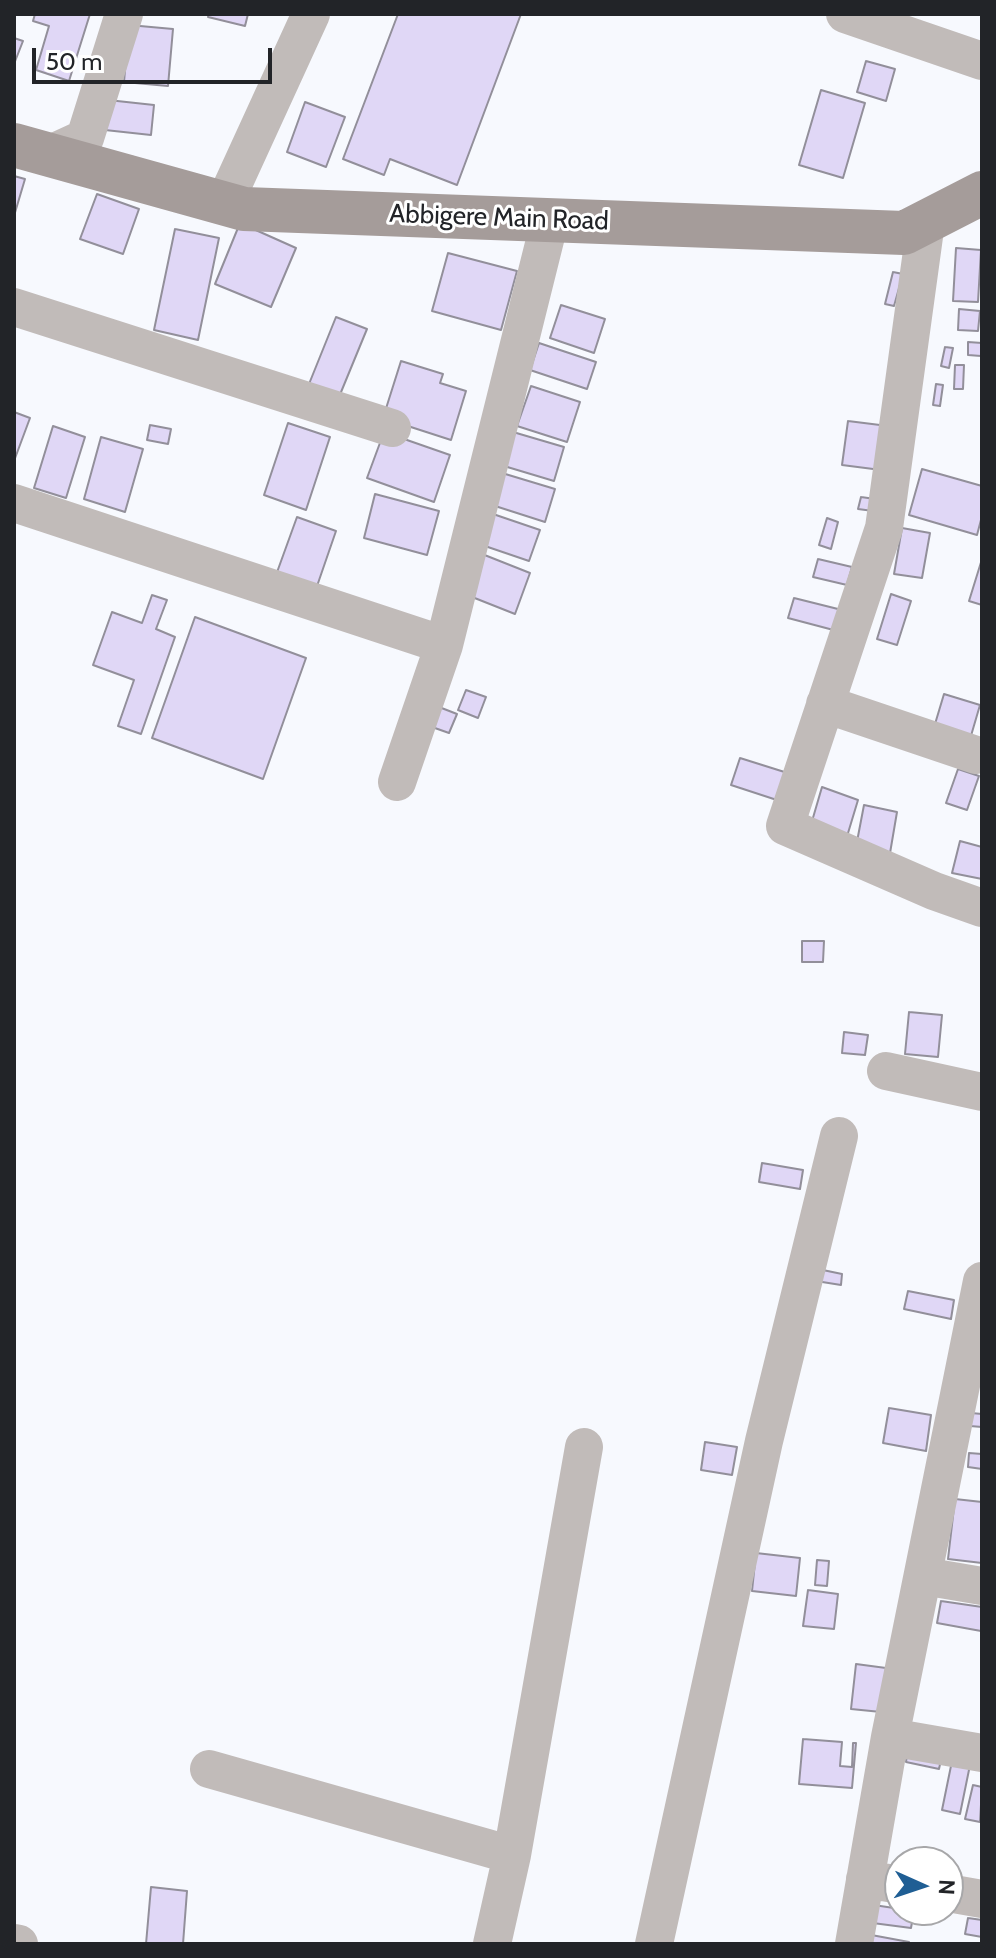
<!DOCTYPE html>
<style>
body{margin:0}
#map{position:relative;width:996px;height:1958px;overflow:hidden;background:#f7f9fe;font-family:Cabin,sans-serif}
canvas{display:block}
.frame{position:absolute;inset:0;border:16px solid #222428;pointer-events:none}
.north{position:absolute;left:884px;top:1846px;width:80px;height:80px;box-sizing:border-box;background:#fff;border:2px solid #a7a7a9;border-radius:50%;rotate:93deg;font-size:22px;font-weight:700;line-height:32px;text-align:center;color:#222428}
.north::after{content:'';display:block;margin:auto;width:28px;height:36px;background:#1f5e94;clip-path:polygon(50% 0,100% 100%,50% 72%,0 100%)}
.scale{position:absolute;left:32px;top:48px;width:240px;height:36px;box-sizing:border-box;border:4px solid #222428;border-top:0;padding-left:10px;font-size:24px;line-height:28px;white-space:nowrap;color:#222428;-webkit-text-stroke:6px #fff;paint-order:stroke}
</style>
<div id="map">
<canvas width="996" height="1958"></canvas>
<div class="frame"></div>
<div class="north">N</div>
<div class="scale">50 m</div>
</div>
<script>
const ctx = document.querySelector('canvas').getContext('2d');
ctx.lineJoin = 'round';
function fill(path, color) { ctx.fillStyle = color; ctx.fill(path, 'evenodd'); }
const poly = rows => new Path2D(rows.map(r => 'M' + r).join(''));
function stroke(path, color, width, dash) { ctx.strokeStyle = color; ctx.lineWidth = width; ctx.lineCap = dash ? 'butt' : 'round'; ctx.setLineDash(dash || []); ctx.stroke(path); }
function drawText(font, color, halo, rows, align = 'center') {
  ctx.font = font + ' Cabin,sans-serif'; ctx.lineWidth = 6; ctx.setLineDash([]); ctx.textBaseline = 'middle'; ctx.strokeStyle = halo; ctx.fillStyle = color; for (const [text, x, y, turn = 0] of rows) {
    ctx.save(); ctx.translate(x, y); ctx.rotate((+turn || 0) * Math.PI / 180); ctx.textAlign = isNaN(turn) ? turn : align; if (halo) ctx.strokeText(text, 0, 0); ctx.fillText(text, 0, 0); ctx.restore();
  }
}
const building = poly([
 [35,14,90,14,69,81,36,70,49,26,33,21,35,14],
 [209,14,248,14,245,26,208,17,209,14],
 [398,14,521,14,457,185,390,159,384,175,343,159,398,14],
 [129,25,173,29,168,86,124,82,129,25],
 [14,38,23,41,14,64,14,38],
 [866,61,895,69,886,101,857,92,866,61],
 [821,90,865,103,843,178,799,165,821,90],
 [108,100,154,105,151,135,105,130,108,100],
 [305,102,345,117,326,167,287,152,305,102],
 [14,176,25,179,14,216,14,176],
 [97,194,139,209,123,254,80,239,97,194],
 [240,223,296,248,271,307,215,284,240,223],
 [175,229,219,238,198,340,154,330,175,229],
 [956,248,981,250,978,302,953,301,956,248],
 [448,253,517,271,501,330,432,311,448,253],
 [893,272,903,274,894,306,885,304,893,272],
 [561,305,605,319,594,353,550,338,561,305],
 [959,309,980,311,978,331,958,330,959,309],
 [336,317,367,329,339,397,309,384,336,317],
 [968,342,982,343,981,356,968,355,968,342],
 [539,343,596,362,587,389,530,370,539,343],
 [945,347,953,348,949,368,941,366,945,347],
 [401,361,443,374,440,383,466,391,451,440,383,418,401,361],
 [955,365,964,365,963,389,954,389,955,365],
 [936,384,943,385,940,406,933,405,936,384],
 [531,386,580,402,567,442,517,426,531,386],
 [14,412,30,418,14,461,14,412],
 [848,421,888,426,881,470,842,465,848,421],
 [288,423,330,437,306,510,264,495,288,423],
 [150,425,171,429,168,444,147,440,150,425],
 [53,426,85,437,66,498,34,488,53,426],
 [384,432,450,455,434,502,367,478,384,432],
 [513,432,564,447,554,481,504,466,513,432],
 [101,437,143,449,125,512,84,499,101,437],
 [922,469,982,486,982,516,977,535,909,515,922,469],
 [502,473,555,489,545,522,492,505,502,473],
 [375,494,439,511,427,555,364,538,375,494],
 [861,497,875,499,873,511,858,509,861,497],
 [493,514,540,530,529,561,482,545,493,514],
 [297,517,336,531,316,589,276,575,297,517],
 [827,518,838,522,831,549,819,545,827,518],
 [902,528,930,533,922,578,894,574,902,528],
 [477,552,530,573,515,614,462,593,477,552],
 [818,559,852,567,847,585,813,577,818,559],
 [982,559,982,605,969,601,982,559],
 [891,594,911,601,897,645,877,639,891,594],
 [152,595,167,600,156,629,175,637,141,734,118,726,134,680,93,665,112,612,142,623,152,595],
 [794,598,846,611,841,632,788,618,794,598],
 [195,617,306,658,263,779,152,738,195,617],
 [466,690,486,697,478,718,458,710,466,690],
 [944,694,980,705,968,746,932,734,944,694],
 [439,707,457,714,449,733,432,727,439,707],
 [740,758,794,775,786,803,731,785,740,758],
 [958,769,979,776,967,810,946,803,958,769],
 [822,787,858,800,845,843,810,828,822,787],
 [864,805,897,812,889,859,855,852,864,805],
 [960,841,982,847,982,879,952,873,960,841],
 [802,941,824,941,823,962,802,962,802,941],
 [909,1012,942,1015,938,1057,905,1054,909,1012],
 [844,1032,868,1035,865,1055,842,1053,844,1032],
 [762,1163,803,1170,800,1189,759,1182,762,1163],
 [818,1269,842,1274,841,1285,816,1281,818,1269],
 [908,1291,954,1300,951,1319,904,1309,908,1291],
 [889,1408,931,1415,926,1451,883,1443,889,1408],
 [971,1413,982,1414,982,1427,970,1426,971,1413],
 [705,1442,737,1447,732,1475,701,1470,705,1442],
 [969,1453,982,1454,982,1469,968,1467,969,1453],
 [955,1499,982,1502,982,1563,948,1559,955,1499],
 [756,1553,800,1558,796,1596,752,1591,756,1553],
 [817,1560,829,1561,827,1586,815,1585,817,1560],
 [808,1590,838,1594,834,1629,803,1626,808,1590],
 [941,1601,982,1607,981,1631,937,1623,941,1601],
 [856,1664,886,1668,881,1712,851,1709,856,1664],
 [803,1739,842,1742,840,1766,852,1767,853,1743,856,1743,852,1788,799,1784,803,1739],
 [908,1748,942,1755,939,1769,906,1762,908,1748],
 [952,1761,970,1765,960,1814,942,1810,952,1761],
 [973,1785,982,1787,980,1822,965,1819,973,1785],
 [151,1887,187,1891,183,1944,146,1944,151,1887],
 [867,1904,914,1911,911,1928,865,1922,867,1904],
 [968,1918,982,1920,982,1937,965,1934,968,1918],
 [866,1934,909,1942,909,1944,865,1944,866,1934]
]);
fill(building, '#e0d7f6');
stroke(building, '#928f9a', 2);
stroke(poly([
 [845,14,982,61],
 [48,155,85,138,124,14],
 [224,204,311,14],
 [926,222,884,528,785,826,934,891,982,908],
 [14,307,392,428],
 [14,503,444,645,550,220],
 [825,704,976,755],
 [397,782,444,645],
 [886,1071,982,1092],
 [923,1576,982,1586],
 [890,1737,982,1753],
 [209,1769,512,1855],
 [865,1879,900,1885],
 [948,1893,982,1899],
 [14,1943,19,1944],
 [492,1944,512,1855,584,1447],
 [654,1944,764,1441,839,1136],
 [854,1944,890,1737,982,1281]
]), '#c1bbb9', 38);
stroke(poly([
 [14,145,244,209,904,233,982,193]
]), '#a59c9a', 44);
drawText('26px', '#222428', '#fff', [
 ["Abbigere Main Road",499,218,2]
]);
</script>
